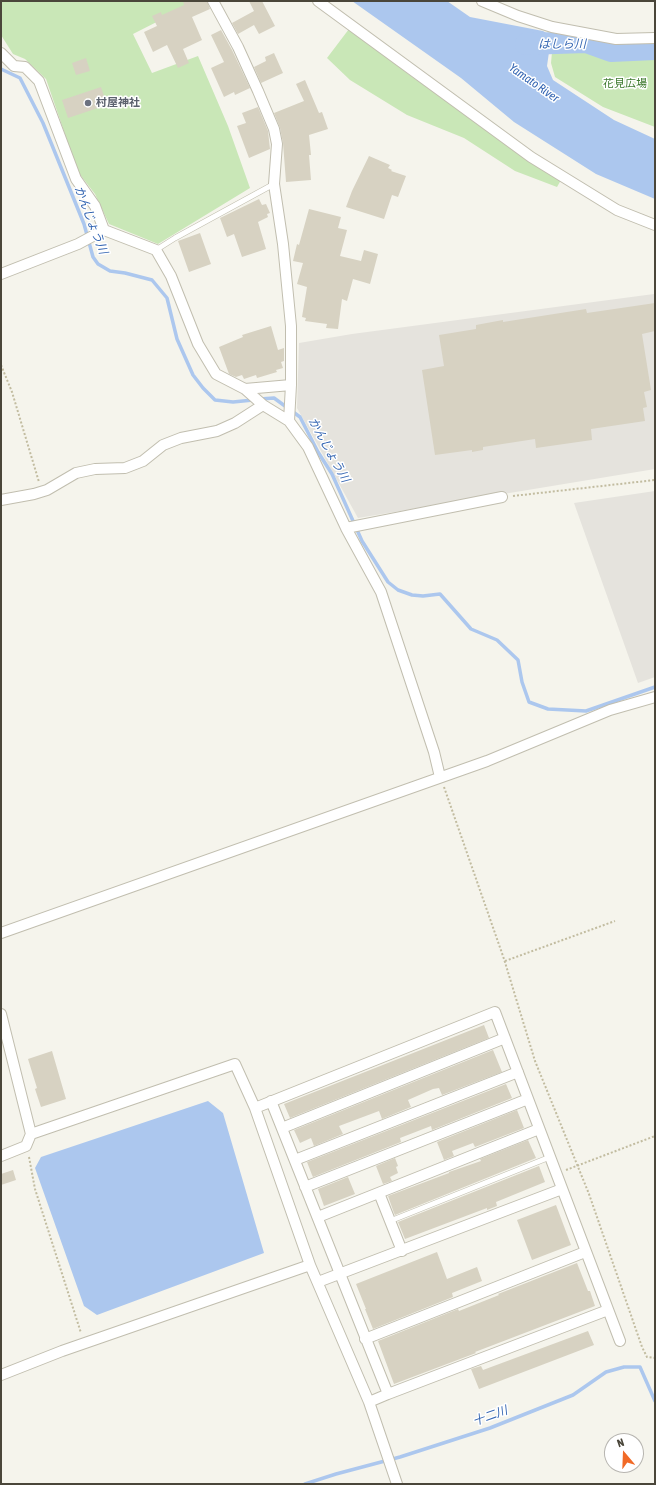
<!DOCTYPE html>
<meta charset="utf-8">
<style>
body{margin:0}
#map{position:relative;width:656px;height:1485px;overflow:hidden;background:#f5f4ec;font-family:"Asap Condensed",sans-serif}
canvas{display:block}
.frame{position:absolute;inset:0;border:2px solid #4a463a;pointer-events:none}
.north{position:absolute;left:604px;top:1433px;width:40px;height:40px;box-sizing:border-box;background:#fff;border:1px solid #b7b5b0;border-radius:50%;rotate:341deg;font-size:11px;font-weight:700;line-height:16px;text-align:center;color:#4a463a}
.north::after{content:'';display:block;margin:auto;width:14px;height:18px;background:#f16a27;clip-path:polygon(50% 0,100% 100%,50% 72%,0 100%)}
</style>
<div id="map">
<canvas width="656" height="1485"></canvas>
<div class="frame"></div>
<div class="north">N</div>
</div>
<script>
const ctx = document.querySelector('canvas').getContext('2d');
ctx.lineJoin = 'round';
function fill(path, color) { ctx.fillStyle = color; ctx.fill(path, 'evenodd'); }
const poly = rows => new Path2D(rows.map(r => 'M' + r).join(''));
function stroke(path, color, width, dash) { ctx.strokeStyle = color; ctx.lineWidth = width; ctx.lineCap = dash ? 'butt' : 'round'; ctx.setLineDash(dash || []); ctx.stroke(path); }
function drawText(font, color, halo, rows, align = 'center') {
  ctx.font = font + ' "Asap Condensed","Noto Sans JP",sans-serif'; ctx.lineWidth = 3; ctx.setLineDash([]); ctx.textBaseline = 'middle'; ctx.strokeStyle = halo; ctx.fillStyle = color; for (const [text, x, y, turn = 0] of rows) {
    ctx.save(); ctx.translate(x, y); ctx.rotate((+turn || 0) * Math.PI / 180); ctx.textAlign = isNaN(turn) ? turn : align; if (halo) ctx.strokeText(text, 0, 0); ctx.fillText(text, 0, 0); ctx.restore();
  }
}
fill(poly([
 [654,294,655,301,655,469,358,518,297,408,299,343,352,334],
 [655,491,655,677,638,683,574,503]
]), '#e5e3dd');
fill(poly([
 [1,1,198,1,133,34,152,73,198,56,228,126,250,188,158,244,109,224,95,194,78,172,46,79,25,59,13,54,1,35],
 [349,29,415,79,561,180,557,187,515,171,464,138,407,115,350,80,327,58],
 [579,44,611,55,655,51,655,127,603,107,555,77,551,63,552,52,556,46]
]), '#c9e7b7');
fill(poly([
 [352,1,447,1,470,17,543,31,557,39,549,52,547,66,553,80,614,120,655,139,655,199,596,174,514,122,461,78],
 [208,1101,223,1113,264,1253,97,1315,84,1306,35,1168,41,1157]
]), '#acc7ee');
stroke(poly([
 [1,69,20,78,43,123,84,224,93,257,98,264,110,271,125,273,152,280,167,298,177,339,193,375,203,388,215,400,233,402,253,400],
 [260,399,274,398,300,417,318,452,332,474,362,541,388,582,398,590,412,595,423,596,440,594,471,629,497,640,518,660,522,682,529,702,548,709,586,711,655,687],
 [305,1484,336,1474,400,1457,490,1428,573,1395,606,1372,624,1367,640,1367,655,1401]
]), '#acc7ee', 3.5);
stroke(poly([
 [526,44,586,42,611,51,655,49]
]), '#acc7ee', 22);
fill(poly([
 [183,1,207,1,210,9,192,17,202,40,183,49,189,63,178,68,167,45,153,52,144,32,157,26,152,16,161,12,162,15,184,5],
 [249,1,262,1,275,26,259,34,254,25,238,34,232,23,254,11],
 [221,30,232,50,250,88,235,95,234,92,224,97,211,68,224,62,211,35],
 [274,53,283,73,261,83,254,67,266,61,265,57],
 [86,58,90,71,76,75,72,63],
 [305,80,319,113,322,112,328,129,309,135,311,155,309,155,311,180,286,182,283,143,280,128,274,113,304,101,296,84],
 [101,87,107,105,68,118,62,100],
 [258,107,268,131,270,149,249,158,237,126,246,123,242,113],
 [369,156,390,165,388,168,392,170,391,171,406,176,398,197,392,195,384,219,346,207,352,191],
 [259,199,262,205,266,204,270,213,267,214,268,217,258,222,266,249,242,257,234,234,227,237,220,218],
 [309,209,341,217,338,228,347,230,340,256,361,261,364,250,378,254,370,284,353,279,347,301,342,299,338,329,326,328,327,324,305,321,306,318,302,317,307,287,297,284,303,263,293,261,297,244,299,245],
 [200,233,211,264,189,272,178,241],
 [655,303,655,331,642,334,651,390,644,392,647,407,643,408,645,421,591,429,592,440,536,448,535,439,483,447,483,450,472,452,472,450,435,455,422,370,444,366,439,335,476,329,476,325,503,320,503,322,586,309,587,313],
 [271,326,278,350,284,348,284,361,281,362,283,368,276,370,277,372,257,378,256,375,244,379,242,375,236,377,229,374,219,347,243,337,242,335],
 [484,1025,489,1038,290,1118,284,1104],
 [493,1050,502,1072,442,1095,439,1088,433,1089,408,1100,411,1107,382,1119,379,1111,339,1126,343,1134,314,1146,311,1138,300,1143,294,1130],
 [52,1051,66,1099,41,1107,35,1089,37,1088,28,1059],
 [506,1084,512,1098,432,1130,431,1126,400,1138,401,1142,313,1177,312,1175,307,1162],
 [517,1110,524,1128,475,1147,473,1143,452,1151,454,1156,444,1160,437,1142],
 [528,1140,536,1158,395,1215,394,1213,388,1196,449,1173,449,1172,481,1161,480,1159],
 [395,1158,398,1166,396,1167,398,1173,390,1177,392,1181,383,1184,376,1166],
 [539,1166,545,1182,496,1202,497,1206,487,1210,487,1208,405,1239,398,1222],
 [13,1170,16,1180,1,1185,1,1174],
 [348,1177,355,1194,324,1206,318,1189],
 [556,1205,571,1245,532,1260,517,1220],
 [437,1252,447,1279,477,1267,482,1281,452,1293,453,1297,373,1329,365,1309,366,1309,356,1284],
 [577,1263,588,1291,590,1291,595,1306,475,1352,476,1353,394,1384,378,1341,458,1309,459,1311,499,1295,498,1294],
 [588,1331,594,1345,479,1389,471,1369,481,1366,483,1370]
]), '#d7d2c2');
const service = poly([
 [156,250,175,238,274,184],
 [390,1221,550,1157]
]);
const minor = poly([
 [213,1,238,47,258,91,274,129,277,144,274,184,283,244,291,326,291,385,289,421],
 [318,1,531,157,617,210,655,225],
 [482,1,518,16,552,27,616,39,655,38],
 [1,53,14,66,25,67,39,81,76,179,95,206,104,230],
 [1,274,78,244,104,230,156,250,171,276,198,344,216,374,245,389,291,385],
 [245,389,263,405,289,421,308,447,346,528,381,592,434,752,440,777],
 [1,500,34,494,47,490,76,473,95,469,125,468,143,461,163,445,181,438,217,431,235,423,263,405],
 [346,528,502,497],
 [1,933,487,761,610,710,655,697],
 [1,1014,31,1134,26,1146,1,1156],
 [271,1101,388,1394],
 [255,1108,495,1012,620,1341],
 [282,1128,505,1038],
 [31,1134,235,1064,255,1108,310,1265,369,1402,397,1484],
 [295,1160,518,1072],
 [305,1187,528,1099],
 [379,1193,402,1251],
 [318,1217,539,1129],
 [318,1282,562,1189],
 [365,1339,585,1252],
 [1,1375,62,1351,310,1265],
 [369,1402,388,1394,608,1310]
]);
stroke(service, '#c1beaf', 6);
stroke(minor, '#c1beaf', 12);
stroke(poly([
 [1,365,12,392,39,482],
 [513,496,655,480],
 [444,787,504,959,535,1061,589,1194,642,1347,647,1357,655,1358],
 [505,961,615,921],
 [29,1157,35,1189,81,1333],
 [566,1170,655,1136]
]), '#c2bca0', 2, [2, 2]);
stroke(service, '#fff', 5);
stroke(minor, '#fff', 10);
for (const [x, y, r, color] of [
 [88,103,4,"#6b7280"]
]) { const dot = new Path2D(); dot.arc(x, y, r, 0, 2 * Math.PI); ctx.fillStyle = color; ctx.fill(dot); stroke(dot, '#fff', 1.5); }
drawText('11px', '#3d7a2e', '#fff', [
 ["花見広場",625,84]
]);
drawText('bold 11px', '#5b616d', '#fff', [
 ["村屋神社",96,103]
], 'left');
drawText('italic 12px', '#3667b3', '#fff', [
 ["はしら川",562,44],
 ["Yamato River",534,83,35],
 ["かんじょう川",91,220,69],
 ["かんじょう川",329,450,61],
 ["十二川",490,1416,-20]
]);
</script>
